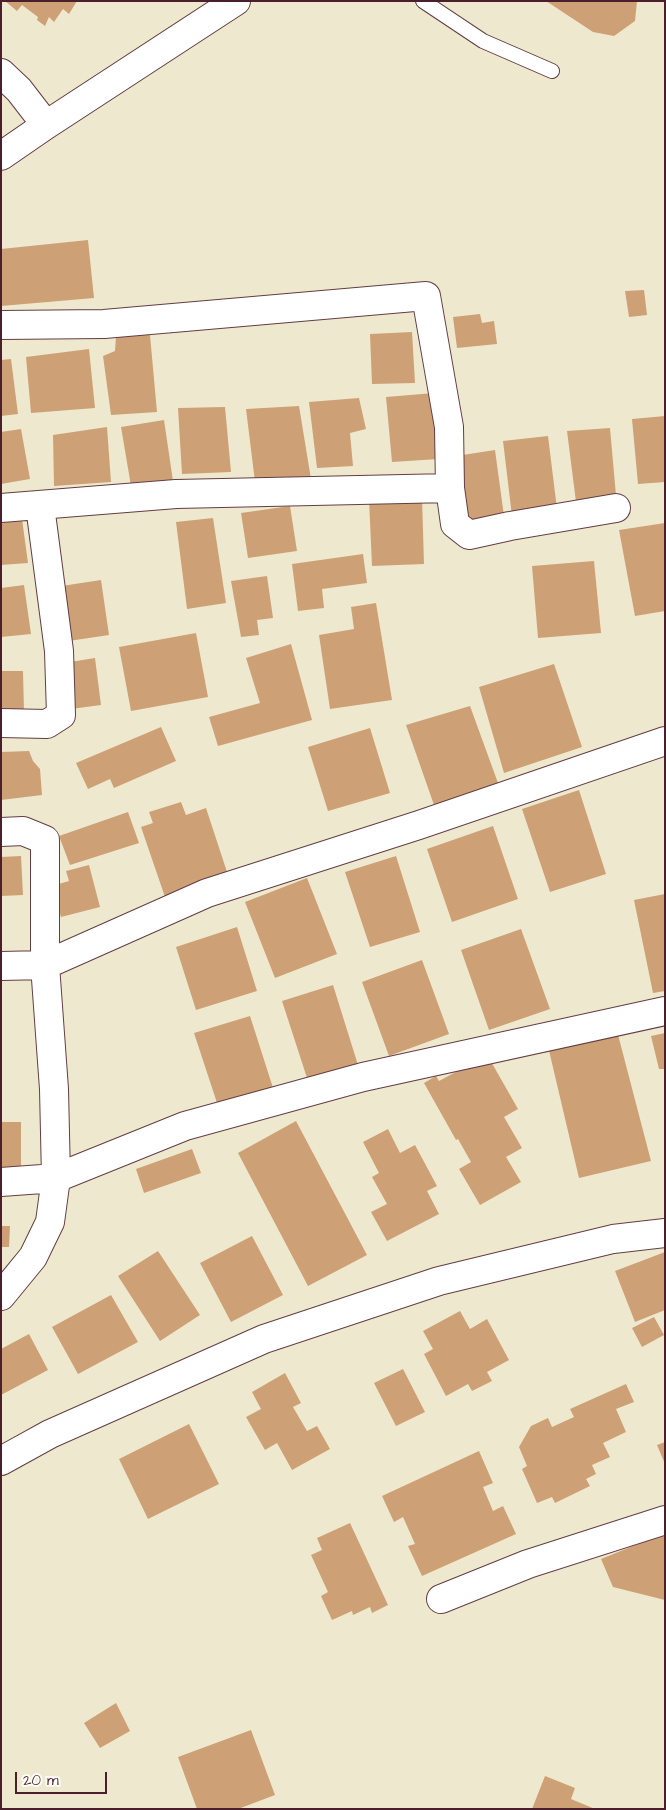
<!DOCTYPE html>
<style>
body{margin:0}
#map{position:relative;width:666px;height:1810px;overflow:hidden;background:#eee9ce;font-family:"Architects Daughter",sans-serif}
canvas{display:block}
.frame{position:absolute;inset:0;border:2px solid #4a1f2b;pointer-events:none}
.scale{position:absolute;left:15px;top:1772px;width:92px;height:22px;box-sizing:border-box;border:2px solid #4a1f2b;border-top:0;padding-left:6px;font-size:15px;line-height:18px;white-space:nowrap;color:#4a1f2b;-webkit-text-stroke:4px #fdfcf7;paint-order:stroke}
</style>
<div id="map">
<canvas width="666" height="1810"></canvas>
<div class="frame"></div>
<div class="scale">20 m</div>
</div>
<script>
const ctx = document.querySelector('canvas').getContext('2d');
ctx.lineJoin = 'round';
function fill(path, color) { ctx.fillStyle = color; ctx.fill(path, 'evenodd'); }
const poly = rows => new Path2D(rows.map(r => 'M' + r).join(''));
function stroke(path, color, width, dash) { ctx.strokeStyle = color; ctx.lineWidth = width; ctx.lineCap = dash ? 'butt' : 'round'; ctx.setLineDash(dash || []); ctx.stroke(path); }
fill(poly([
 [5,1,77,1,69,14,63,9,54,22,49,17,45,26,37,20,38,17,22,5,17,11],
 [546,1,637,1,635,21,614,36,593,32],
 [88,240,94,298,1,306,1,249],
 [644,290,647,315,629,317,625,291],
 [480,314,482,323,494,321,497,344,457,348,453,317],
 [412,332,415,383,372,384,370,334],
 [150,335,157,412,111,415,103,356,115,351,116,336],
 [89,349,95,408,31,413,26,357],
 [11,359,18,414,1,416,1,360],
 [434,393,439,459,392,462,386,397],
 [359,398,366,429,350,433,353,466,317,468,309,402],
 [299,406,311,479,255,482,246,409],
 [225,407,231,472,182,474,178,408],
 [665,416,665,482,638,484,632,419],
 [164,420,173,481,131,486,121,427],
 [107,427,111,482,54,486,53,435],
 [610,428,617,507,577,510,567,431],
 [21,429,30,479,1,484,1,432],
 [548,436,557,509,512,516,503,441],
 [495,450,504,516,466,521,456,456],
 [422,497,424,564,372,566,369,499],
 [290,506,297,551,248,558,241,513],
 [213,518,226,603,187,609,176,522],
 [1,519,22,519,28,563,1,565],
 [665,523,665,611,635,616,619,530],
 [363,554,367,583,322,589,324,608,298,611,292,564],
 [594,561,601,633,538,638,532,566],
 [267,576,273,618,257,620,259,635,241,637,231,581],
 [101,580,109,635,62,642,55,587],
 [24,585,31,634,1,637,1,588],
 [376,603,392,700,330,709,319,635,354,629,351,607],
 [196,633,208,697,131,711,119,647],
 [291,644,312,720,218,746,209,717,260,703,246,658],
 [95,658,101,705,71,709,64,663],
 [554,664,582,747,504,773,479,687],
 [1,671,23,671,24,712,1,712],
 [470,706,498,783,434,805,406,725],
 [161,727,176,761,114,788,110,779,88,789,76,763],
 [370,728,390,793,328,811,308,747],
 [29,751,33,761,40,769,42,795,1,800,1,752],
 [579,790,606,874,550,892,522,809],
 [181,802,186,815,206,808,228,875,165,897,141,827,153,823,149,812],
 [128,812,139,843,70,865,59,836],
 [493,826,518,899,452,922,427,849],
 [21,856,23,895,1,896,1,857],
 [396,856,420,932,370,947,345,872],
 [89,865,100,907,61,917,52,886,69,881,66,871],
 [307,878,337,954,275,978,245,902],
 [665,894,665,991,653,993,634,900],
 [237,927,257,991,196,1010,176,947],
 [521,929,550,1009,489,1030,461,950],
 [422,960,449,1034,389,1056,362,982],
 [333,985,358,1065,308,1081,282,1001],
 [250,1016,274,1091,219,1109,194,1033],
 [616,1027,651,1161,579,1178,547,1042],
 [665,1033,665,1069,659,1069,651,1036],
 [489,1058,518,1109,504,1117,522,1148,506,1157,521,1182,480,1205,459,1169,471,1162,458,1139,456,1140,424,1083,436,1076,439,1081,469,1065,471,1068],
 [296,1121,367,1255,308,1286,238,1153],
 [1,1122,21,1122,21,1173,1,1173],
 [388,1129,400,1153,415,1145,437,1186,427,1191,439,1214,387,1241,371,1212,387,1204,372,1177,379,1173,363,1142],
 [192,1149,201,1173,144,1193,136,1169],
 [1,1226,10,1226,9,1247,1,1247],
 [252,1236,283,1295,231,1322,200,1263],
 [158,1251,200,1315,160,1341,118,1276],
 [665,1252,665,1310,635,1322,615,1271],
 [111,1295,138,1342,78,1374,52,1327],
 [460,1311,470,1329,487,1319,509,1360,487,1372,492,1381,472,1391,468,1384,446,1396,424,1354,433,1349,423,1331],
 [654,1317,664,1335,642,1347,632,1328],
 [29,1334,48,1370,1,1395,1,1349],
 [403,1369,425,1412,396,1426,374,1383],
 [285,1373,301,1403,293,1407,307,1431,317,1426,330,1449,292,1470,277,1443,265,1450,246,1417,261,1409,252,1392],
 [626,1384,634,1402,616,1409,626,1432,603,1443,610,1457,592,1465,596,1474,586,1479,590,1486,555,1503,552,1497,537,1503,522,1469,527,1466,519,1447,531,1426,548,1418,552,1427,574,1417,570,1409],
 [189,1424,219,1484,148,1519,119,1459],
 [665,1442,665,1464,657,1445],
 [479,1451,493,1483,483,1487,493,1511,503,1506,516,1534,422,1576,408,1546,415,1544,403,1517,394,1522,382,1496],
 [350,1523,388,1605,372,1613,370,1607,353,1615,352,1611,332,1620,321,1596,328,1592,311,1555,322,1550,317,1538],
 [665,1533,665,1600,613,1587,601,1559],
 [116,1703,130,1731,100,1748,84,1723],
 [251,1730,275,1795,238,1809,197,1809,178,1757],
 [545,1776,575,1788,571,1799,595,1809,532,1809]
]), '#cea076');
const service = poly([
 [423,1,483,41,552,71]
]);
const minor = poly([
 [1,73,19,90,46,125],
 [1,156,46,125,236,1],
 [1,325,104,324,426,296,449,427,450,488,455,524,469,535,510,526,616,508],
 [1,508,176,494,450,488],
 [1,723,47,724,61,715,59,651,40,506],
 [1,832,23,831,45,840,45,965,54,1089,56,1178,50,1222,33,1257,1,1296],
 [1,966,45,965,207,893,419,825,665,741],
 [1,1182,56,1178,185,1126,363,1077,665,1011],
 [1,1461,50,1434,264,1339,439,1281,613,1239,665,1233],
 [441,1599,528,1564,665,1520]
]);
stroke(service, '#633d43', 16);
stroke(minor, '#633d43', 30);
stroke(service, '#fff', 14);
stroke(minor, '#fff', 28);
</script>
